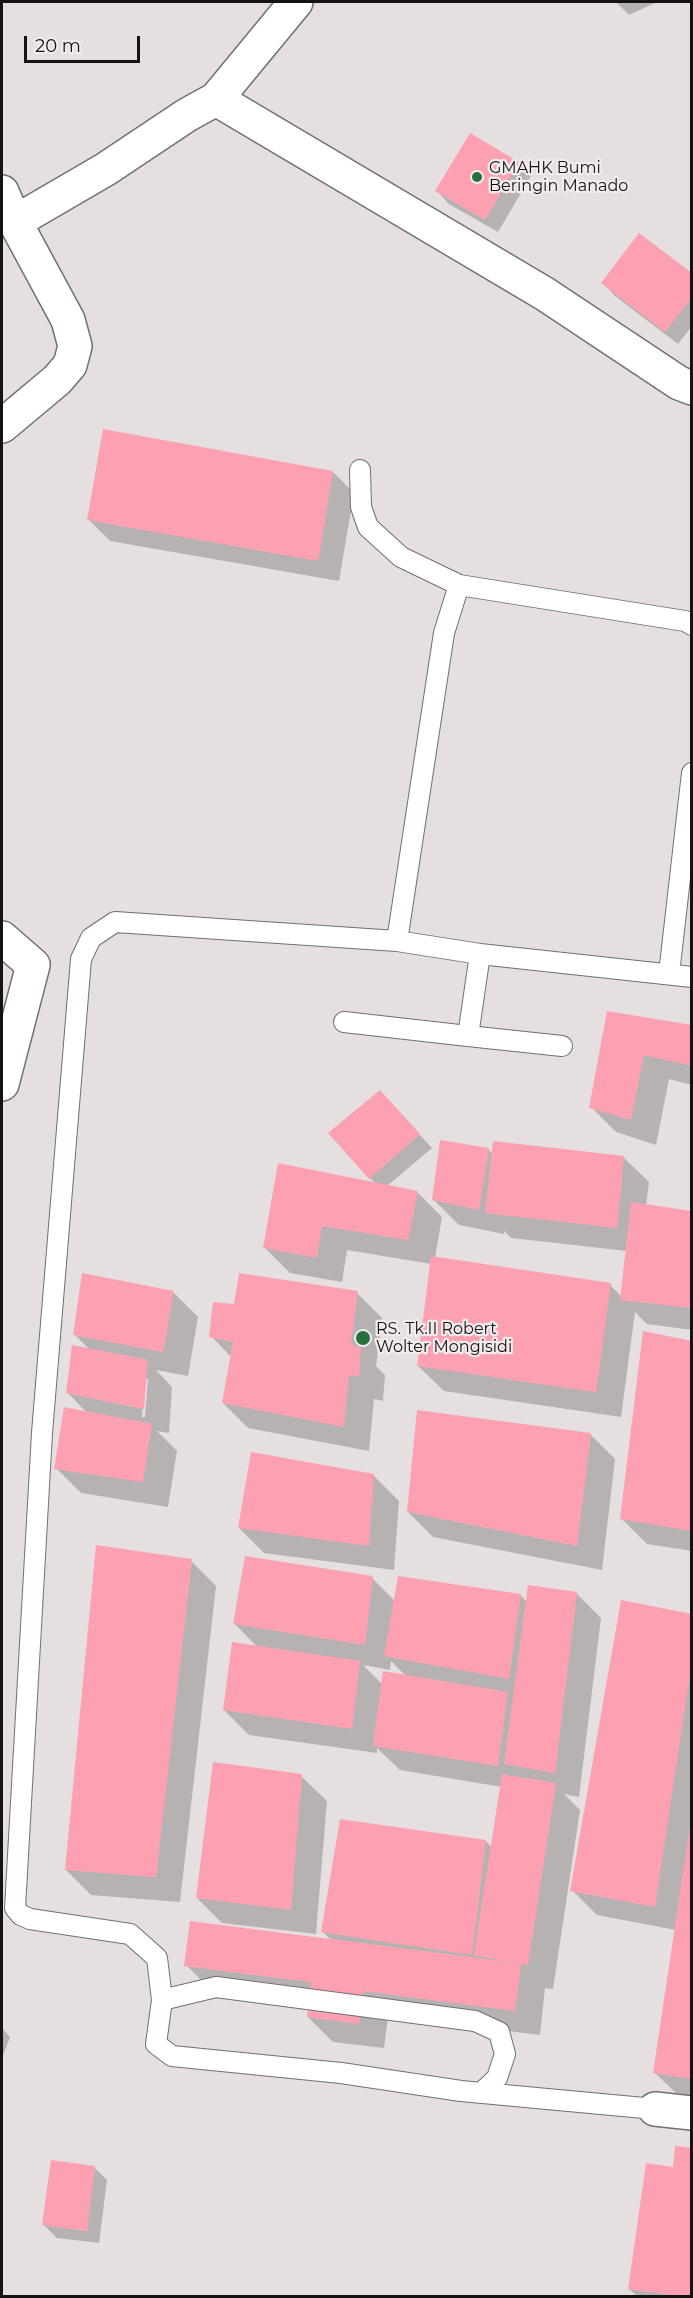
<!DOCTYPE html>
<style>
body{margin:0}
#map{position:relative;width:693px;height:2298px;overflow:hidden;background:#e5dfdf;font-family:Montserrat,sans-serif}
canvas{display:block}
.frame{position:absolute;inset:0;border:3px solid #141212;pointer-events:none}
.scale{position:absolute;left:24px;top:36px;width:116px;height:27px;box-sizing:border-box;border:3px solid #141212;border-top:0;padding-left:8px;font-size:18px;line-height:21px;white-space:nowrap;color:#141212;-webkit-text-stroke:4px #f2eced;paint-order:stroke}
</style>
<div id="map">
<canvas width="693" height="2298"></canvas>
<div class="frame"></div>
<div class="scale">20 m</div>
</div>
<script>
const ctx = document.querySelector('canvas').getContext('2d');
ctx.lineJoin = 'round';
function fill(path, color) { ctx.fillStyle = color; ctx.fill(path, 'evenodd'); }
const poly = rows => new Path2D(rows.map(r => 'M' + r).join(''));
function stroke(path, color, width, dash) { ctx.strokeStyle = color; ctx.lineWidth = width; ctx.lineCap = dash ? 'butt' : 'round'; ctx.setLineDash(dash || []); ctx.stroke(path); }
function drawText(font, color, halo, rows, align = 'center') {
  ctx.font = font + ' Montserrat,sans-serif'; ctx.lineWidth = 4.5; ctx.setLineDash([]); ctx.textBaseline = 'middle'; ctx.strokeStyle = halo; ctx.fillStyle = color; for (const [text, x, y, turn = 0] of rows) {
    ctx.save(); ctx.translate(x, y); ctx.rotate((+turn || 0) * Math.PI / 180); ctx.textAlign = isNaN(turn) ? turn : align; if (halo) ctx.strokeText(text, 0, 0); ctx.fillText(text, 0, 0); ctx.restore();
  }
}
fill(poly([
 [616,2,657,2,629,15],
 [470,135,518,163,531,176,498,232,449,204,437,191],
 [692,275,692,326,678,344,615,296,603,283],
 [333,472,354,493,339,581,110,541,88,519],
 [608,1013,692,1027,692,1085,669,1079,656,1145,616,1132,591,1107],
 [392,1105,432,1148,387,1186,417,1192,442,1217,435,1258,610,1285,622,1297,627,1251,511,1238,504,1231,504,1234,459,1225,434,1200,488,1149,493,1154,623,1157,649,1182,646,1206,692,1213,692,1330,647,1324,635,1312,621,1417,444,1391,418,1366,431,1264,347,1250,342,1282,290,1273,265,1248,376,1184,370,1178],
 [173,1292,198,1317,188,1376,156,1370,172,1387,169,1433,157,1431,177,1451,168,1507,81,1493,56,1468,88,1414,68,1393,90,1350,74,1334],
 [145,1379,148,1379,145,1417,142,1417],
 [357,1293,382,1318,376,1366,385,1375,383,1401,374,1399,369,1451,248,1428,223,1403,231,1357,211,1336,235,1306],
 [692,1343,692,1551,647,1544,622,1519],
 [590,1434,615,1459,602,1570,433,1537,408,1512],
 [373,1475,399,1501,394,1570,264,1553,239,1528],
 [191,1561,216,1586,180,1902,91,1895,66,1870],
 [372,1578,395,1601,520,1595,527,1602,576,1593,601,1618,579,1797,564,1794,580,1810,553,1989,545,1988,540,2035,388,2016,384,2048,333,2042,308,2017,310,2003,211,1990,186,1965,332,1941,322,1931,486,1841,492,1848,502,1787,400,1770,377,1748,377,1753,249,1735,224,1710,258,1648,235,1624],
 [391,1661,406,1676,383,1685,363,1665,390,1670],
 [692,1615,692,2096,676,2093,654,2072,676,1930,597,1915,572,1890],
 [301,1776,327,1801,316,1934,222,1923,197,1898],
 [2,2028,10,2037,2,2058],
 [692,2149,692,2296,637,2296,629,2289,674,2169],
 [94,2167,107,2180,99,2243,57,2238,44,2225]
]), '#0003');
fill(poly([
 [470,133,519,162,485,220,435,191],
 [639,233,692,273,692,297,665,332,601,283],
 [103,429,333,471,318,561,87,520],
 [607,1011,692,1025,692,1066,644,1055,631,1120,589,1108],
 [380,1090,420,1134,369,1179,328,1133],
 [440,1140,489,1148,479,1210,432,1200],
 [493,1141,624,1156,617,1228,485,1213],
 [278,1163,418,1191,408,1240,322,1226,317,1258,263,1248],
 [631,1202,692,1211,692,1308,620,1300],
 [431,1256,611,1283,596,1392,417,1366],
 [82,1273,174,1291,163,1352,73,1335],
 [239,1273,358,1291,351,1344,361,1348,359,1377,349,1375,344,1427,222,1403,233,1342,209,1337,213,1302,234,1304],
 [643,1331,692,1341,692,1531,620,1519],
 [72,1345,148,1360,144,1409,66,1393],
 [64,1407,152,1424,143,1482,54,1469],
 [417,1410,591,1433,577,1546,407,1512],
 [251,1452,374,1474,369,1546,238,1528],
 [96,1545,192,1559,156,1877,65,1870],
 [245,1556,373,1576,365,1645,233,1624],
 [398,1576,521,1594,509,1679,384,1656],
 [528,1585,577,1592,555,1773,504,1764],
 [621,1600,692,1614,692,1661,655,1907,570,1891],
 [232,1642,360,1661,352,1729,223,1710],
 [383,1671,508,1692,498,1766,373,1746],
 [213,1762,302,1774,291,1910,196,1898],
 [502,1774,556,1783,528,1965,521,1964,515,2011,363,1991,359,2024,307,2017,311,1982,184,1966,190,1921,509,1962,474,1955],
 [340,1819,486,1840,472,1955,321,1932],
 [690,1826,692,1826,692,2079,653,2073],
 [675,2146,692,2148,692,2296,676,2296,628,2289,646,2163,673,2167],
 [51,2160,95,2166,87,2231,42,2225]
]), '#fda0b2');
const service = poly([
 [360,470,361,507,368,527,401,557,459,585],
 [397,941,444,633,459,585,685,621,692,625],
 [669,974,692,773],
 [344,1022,468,1036,480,954],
 [468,1036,562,1046],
 [162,2000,156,2044,172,2056,341,2073,461,2091,655,2109],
 [482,2092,497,2078,505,2054,499,2032,475,2021,216,1987,162,2000,157,1958,130,1934,30,1919,21,1915,15,1908,42,1433,81,959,91,938,115,922,397,941,480,954,692,977]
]);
const minor = poly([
 [216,99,296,2],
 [2,192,15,222,68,320,75,346,70,365,57,380,2,426],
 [15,222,106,169,187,115,216,99,545,294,679,383,692,388],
 [2,938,33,965,2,1084],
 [655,2109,692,2113]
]);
stroke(service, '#746e6f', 22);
stroke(minor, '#746e6f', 36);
stroke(service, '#fff', 20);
stroke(minor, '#fff', 33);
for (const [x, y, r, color] of [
 [477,177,6,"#266e3b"],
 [363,1338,8,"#266e3b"]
]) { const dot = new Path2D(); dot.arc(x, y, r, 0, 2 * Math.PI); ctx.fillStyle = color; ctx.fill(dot); stroke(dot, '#f2eced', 2); }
drawText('16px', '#141212', '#f2eced', [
 ["GMAHK Bumi",489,168],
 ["Beringin Manado",489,186],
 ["RS. Tk.II Robert",376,1329],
 ["Wolter Mongisidi",376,1347]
], 'left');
</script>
